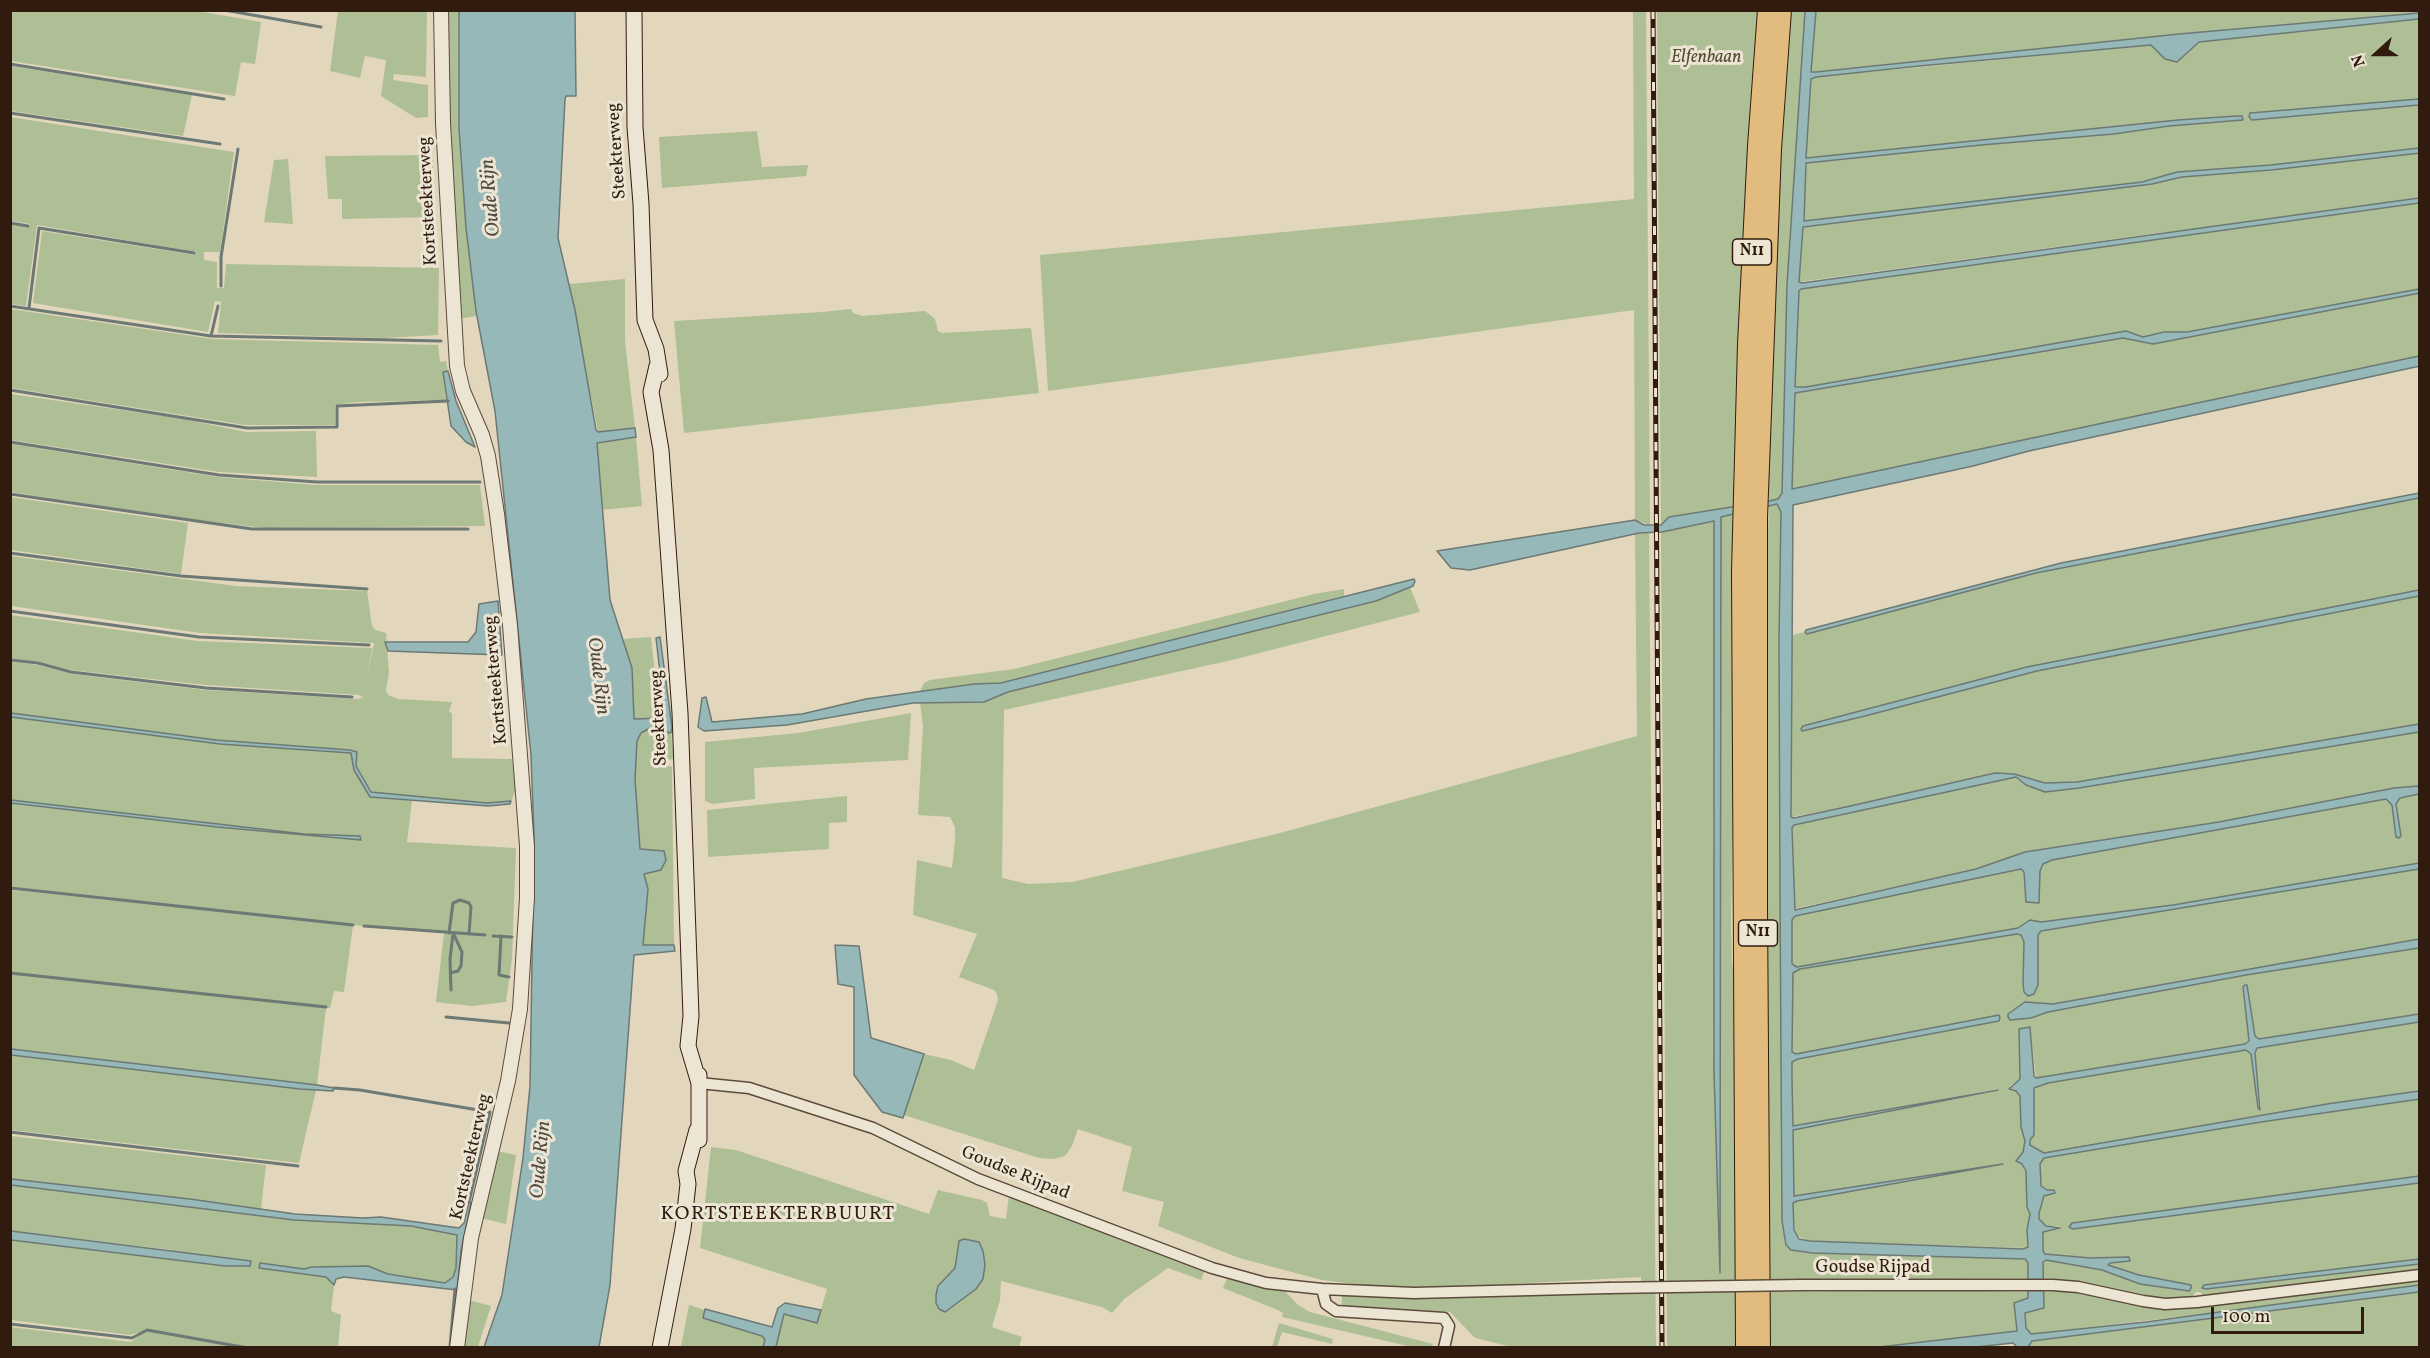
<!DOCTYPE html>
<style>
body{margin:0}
#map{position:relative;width:2430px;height:1358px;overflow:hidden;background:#e2d7bd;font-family:Vollkorn,serif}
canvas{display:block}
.frame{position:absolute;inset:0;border:12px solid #301b0e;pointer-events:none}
.north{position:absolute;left:2346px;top:24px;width:60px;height:60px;-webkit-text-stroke:4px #ece5d4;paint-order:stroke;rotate:249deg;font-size:16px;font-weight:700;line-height:24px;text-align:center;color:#301b0e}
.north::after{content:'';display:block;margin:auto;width:21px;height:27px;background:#301b0e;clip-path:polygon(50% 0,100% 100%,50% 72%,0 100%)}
.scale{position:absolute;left:2211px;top:1307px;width:153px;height:27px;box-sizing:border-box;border:3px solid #301b0e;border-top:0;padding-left:8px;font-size:18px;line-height:21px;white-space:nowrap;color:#301b0e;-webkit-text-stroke:4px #ece5d4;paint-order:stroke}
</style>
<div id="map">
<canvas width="2430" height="1358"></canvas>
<div class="frame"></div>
<div class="north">N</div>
<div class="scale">100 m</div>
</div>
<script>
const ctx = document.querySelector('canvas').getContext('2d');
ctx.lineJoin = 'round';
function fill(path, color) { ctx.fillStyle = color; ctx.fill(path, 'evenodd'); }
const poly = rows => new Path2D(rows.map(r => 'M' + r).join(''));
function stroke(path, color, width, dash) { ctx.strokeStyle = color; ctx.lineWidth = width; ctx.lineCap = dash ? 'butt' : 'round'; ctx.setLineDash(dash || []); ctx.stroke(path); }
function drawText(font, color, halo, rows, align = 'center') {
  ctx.font = font + ' Vollkorn,serif'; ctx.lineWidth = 6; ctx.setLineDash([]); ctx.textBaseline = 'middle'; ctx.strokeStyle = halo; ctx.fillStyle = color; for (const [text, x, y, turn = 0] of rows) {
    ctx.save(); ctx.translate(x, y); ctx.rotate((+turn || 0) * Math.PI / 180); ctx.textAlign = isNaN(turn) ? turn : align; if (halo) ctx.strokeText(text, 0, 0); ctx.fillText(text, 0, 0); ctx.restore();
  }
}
fill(poly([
 [10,11,197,11,261,22,255,64,241,62,235,96,11,61],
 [338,11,427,11,426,77,394,74,393,80,428,85,428,117,416,118,381,96,386,60,365,56,360,78,330,71],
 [445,11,459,11,459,128,466,228,477,316,457,319],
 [1633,11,1646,11,1650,525,1635,520,1634,310,1048,391,1040,255,1634,199],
 [1657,11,1758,11,1734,716,1731,925,1732,962,1737,988,1737,1347,1667,1347],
 [1789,11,1805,11,1787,285,1782,493,1778,499,1769,501,1769,395,1779,166],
 [1816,11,2419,11,2419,13,2179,34,1816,72,1811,72],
 [2419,19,2419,99,2250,113,2249,117,2252,120,2419,105,2419,148,2271,165,2177,172,2142,182,1834,218,1804,221,1803,219,1806,163,1981,145,2114,134,2169,126,2236,121,2242,116,2147,123,1806,158,1811,79,1816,77,2152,45,2165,59,2177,62,2199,42],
 [11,66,192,95,183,136,11,111],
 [10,117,234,152,220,252,204,252,204,260,217,262,217,288,224,288,226,264,439,268,438,335,385,338,218,333,221,302,215,301,208,332,33,303,42,231,194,255,196,252,37,225,26,306,11,304,11,224,29,227,30,224,11,221],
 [757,131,762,167,808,165,806,176,662,188,659,137],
 [2419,153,2419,198,2175,233,2165,232,1799,282,1803,227,2152,184,2182,177,2271,170],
 [433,155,434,217,342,219,342,199,328,199,325,156],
 [288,159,293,224,264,222,274,160],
 [2419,203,2419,289,2187,332,2164,332,2143,337,2126,331,1806,387,1795,387,1799,291,1801,289],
 [625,279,625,341,635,428,598,432,569,284],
 [2419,293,2419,356,1792,489,1795,393,2123,338,2153,344],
 [10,309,213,339,438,345,440,362,446,361,448,371,443,372,446,400,357,402,335,405,335,425,245,425,11,388],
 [851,309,853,313,862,316,925,311,935,319,938,331,942,333,1031,328,1039,393,684,433,674,321,822,312],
 [11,394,184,419,246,432,316,431,317,477,219,472,11,440],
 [636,437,642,506,601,510,597,442],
 [11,444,218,477,317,485,480,485,485,526,263,528,181,518,11,492],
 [10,497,188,523,181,574,11,550],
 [2419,498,2419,590,2027,667,1803,726,1801,729,1802,731,1861,717,2037,671,2419,596,2419,724,2077,782,2045,783,2014,774,1995,773,1846,807,1791,817,1792,635,1805,632,1807,634,2036,573],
 [1777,504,1781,512,1779,638,1780,893,1786,1245,1812,1253,2025,1259,2028,1263,2029,1278,1770,1281,1765,609,1769,506],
 [1649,532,1656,1347,1512,1347,1475,1338,1450,1312,1342,1306,1342,1296,1641,1293,1641,1277,1400,1290,1322,1280,1239,1258,1158,1226,1164,1202,1122,1191,1132,1147,1078,1129,1072,1146,1065,1156,1054,1159,1039,1158,904,1115,924,1054,951,1060,974,1070,998,1000,997,994,994,990,959,977,977,934,913,915,917,860,952,868,955,839,955,827,950,817,918,815,923,726,920,703,984,702,1008,692,1350,608,1376,601,1410,587,1420,612,1232,660,1004,710,1002,878,1028,884,1072,882,1149,864,1276,834,1637,736,1635,534],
 [11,556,236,586,367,591,372,626,375,630,386,633,389,672,386,690,388,695,399,699,452,702,449,712,452,713,452,758,512,759,516,789,511,801,487,803,370,792,356,766,357,752,350,750,216,740,11,713,11,662,38,665,72,674,205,690,359,699,363,697,359,695,205,685,71,670,40,662,11,659,11,615,198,641,372,648,368,672,374,643,200,633,11,606],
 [1344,589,1344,596,1331,599,1001,683,974,684,919,693,924,683,930,680,1014,669,1314,594],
 [651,637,658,701,664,718,634,720,632,668,623,639],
 [911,713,908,760,754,768,755,799,712,804,705,801,705,742,798,733],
 [11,717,220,744,352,753,354,770,370,797,412,801,407,842,516,848,512,958,506,1002,472,1006,436,1002,444,933,353,925,344,992,334,991,330,1008,326,1008,317,1085,11,1049,11,890,255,915,11,887,11,803,217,827,361,839,359,836,304,834,11,800],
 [650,727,671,733,674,759,665,760,666,765,672,767,674,945,643,946,645,923,644,873,650,872,658,850,640,849,635,779,637,741,641,733],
 [2419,732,2419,786,2394,788,2219,822,2025,852,1976,869,1793,909,1792,828,1794,825,2016,777,2026,785,2045,792],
 [2419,794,2419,863,2173,905,2041,922,2030,920,2018,928,1797,967,1792,965,1792,920,1795,916,2021,868,2024,872,2026,901,2039,903,2040,871,2043,864,2052,860,2386,799,2392,805,2396,837,2401,836,2396,804,2400,798],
 [847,796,847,822,829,823,829,849,708,857,707,810],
 [2419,869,2419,939,2053,1004,2025,1002,2008,1014,2010,1020,2031,1018,2048,1012,2246,975,2419,948,2419,1014,2259,1039,2255,1036,2247,986,2243,987,2249,1041,2245,1044,2036,1078,2030,1027,2020,1079,2010,1086,2011,1090,2016,1091,2020,1096,2021,1127,2025,1141,2023,1152,2016,1160,2017,1163,2022,1164,2026,1171,2027,1207,2030,1214,2027,1230,2028,1248,1810,1241,1795,1235,1793,1203,1797,1201,2003,1164,1794,1196,1793,1130,1997,1091,1997,1089,1793,1126,1792,1062,1798,1059,1999,1021,2000,1018,1899,1034,1796,1054,1792,1052,1793,973,1800,969,2017,934,2021,935,2024,942,2023,984,2038,985,2038,934,2041,931],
 [2419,1022,2419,1091,2327,1104,2044,1153,2030,1145,2030,1140,2034,1135,2034,1088,2048,1083,2246,1050,2251,1054,2258,1108,2261,1108,2255,1053,2257,1048],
 [11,1055,316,1090,299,1163,11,1130],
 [2419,1099,2419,1176,2073,1223,2070,1227,2073,1229,2419,1183,2419,1259,2292,1275,2206,1289,2419,1264,2419,1271,2204,1297,2200,1292,2196,1292,2190,1299,2166,1299,2089,1283,2044,1278,2043,1262,2046,1260,2102,1270,2140,1284,2189,1291,2108,1265,2109,1263,2129,1261,2129,1257,2090,1258,2046,1254,2043,1251,2043,1232,2060,1229,2059,1226,2046,1226,2039,1219,2039,1213,2047,1190,2041,1187,2040,1176,2040,1164,2044,1158,2261,1122],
 [11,1136,266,1165,261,1209,11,1179],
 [711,1147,736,1150,929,1214,938,1190,982,1200,987,1203,990,1216,1006,1219,1009,1195,1205,1270,1201,1280,1168,1268,1124,1299,1112,1313,1102,1307,1001,1281,1000,1300,992,1327,1022,1337,1019,1347,776,1348,784,1314,817,1323,827,1289,700,1248],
 [960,1241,983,1251,985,1265,948,1275,955,1268],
 [496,1151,516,1155,506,1224,481,1218],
 [11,1185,411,1226,454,1233,457,1235,456,1268,453,1277,445,1283,388,1274,368,1266,312,1267,304,1269,260,1263,260,1268,326,1277,334,1285,331,1311,341,1315,338,1347,11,1347,11,1327,131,1342,145,1331,130,1335,11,1320,11,1240,156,1258,173,1250,11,1231],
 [2419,1278,2419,1285,2254,1308,2031,1334,2026,1328,2025,1312,2044,1308,2043,1292,2052,1292,2053,1290,2079,1293,2151,1308,2183,1308],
 [1227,1279,1284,1290,1298,1305,1310,1312,1433,1344,1431,1347,1412,1347,1282,1317,1283,1313,1278,1310,1223,1288],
 [1955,1291,2029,1292,2028,1298,2014,1309,2017,1331,2011,1333,1879,1347,1770,1348,1770,1292],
 [2419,1292,2419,1347,2028,1348,2028,1345,2032,1341],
 [468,1300,491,1306,478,1347,462,1348],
 [689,1305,705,1310,703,1318,762,1336,765,1339,763,1347,681,1347],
 [1279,1323,1333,1339,1332,1344,1282,1332,1277,1347,1272,1347]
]), '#aebf95');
const water = poly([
 [459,11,575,11,576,96,566,96,565,99,558,238,575,310,596,430,598,432,635,428,636,437,597,443,610,600,632,668,634,719,663,718,665,715,656,638,660,637,672,727,671,733,650,728,641,733,637,741,635,779,640,849,664,851,666,860,661,870,644,874,648,889,643,945,674,945,675,951,634,955,610,1285,599,1347,484,1347,502,1295,523,1158,530,1086,534,837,531,755,495,411,476,311,466,228,459,128,459,11],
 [1805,11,1816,11,1811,72,1816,72,2179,34,2419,13,2419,19,2199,42,2177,62,2165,59,2151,45,1919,66,1816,77,1811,79,1806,158,2178,120,2236,116,2242,116,2243,120,2169,126,2114,134,1981,145,1806,163,1804,221,2142,182,2177,172,2271,165,2419,148,2420,153,2271,170,2182,177,2152,184,1803,227,1799,282,1802,283,2419,198,2419,203,1801,289,1799,291,1795,387,1806,387,2126,331,2143,337,2164,332,2187,332,2419,289,2420,293,2153,344,2123,338,1795,393,1792,489,2419,356,2420,366,2029,451,1973,466,1793,505,1791,817,1794,818,1846,807,1995,773,2014,774,2045,783,2077,782,2419,724,2419,732,2079,788,2045,792,2026,785,2016,777,1794,825,1792,828,1795,910,1976,869,2025,852,2219,822,2394,788,2419,786,2419,794,2400,798,2396,804,2401,836,2399,838,2396,837,2392,805,2386,799,2052,860,2043,864,2040,871,2039,903,2026,902,2024,872,2021,869,1795,916,1792,920,1792,964,1797,967,2018,928,2030,920,2041,922,2173,905,2419,863,2419,869,2041,931,2038,935,2038,985,2034,994,2028,996,2024,992,2023,984,2024,942,2021,935,2017,934,1800,969,1793,973,1792,1052,1796,1054,1999,1015,2000,1018,1999,1021,1798,1059,1792,1062,1792,1080,1793,1126,1998,1090,1793,1130,1794,1196,2003,1164,1797,1201,1793,1203,1794,1230,1799,1239,1810,1241,2023,1249,2028,1247,2027,1230,2030,1214,2027,1207,2026,1171,2022,1164,2016,1161,2023,1152,2025,1141,2021,1127,2020,1096,2016,1091,2009,1089,2020,1079,2019,1029,2030,1027,2034,1076,2036,1078,2245,1044,2249,1041,2243,987,2245,985,2247,985,2255,1036,2259,1039,2419,1014,2419,1022,2257,1048,2255,1053,2260,1110,2258,1108,2251,1054,2246,1050,2048,1083,2034,1088,2034,1135,2030,1140,2030,1145,2044,1153,2327,1104,2419,1091,2420,1099,2261,1122,2044,1158,2040,1164,2041,1186,2047,1190,2054,1190,2055,1193,2044,1196,2039,1213,2039,1219,2046,1226,2060,1228,2043,1232,2043,1251,2045,1254,2090,1258,2129,1257,2130,1261,2110,1263,2108,1265,2139,1275,2191,1285,2191,1288,2189,1291,2140,1284,2102,1270,2046,1260,2043,1262,2044,1308,2025,1313,2026,1328,2031,1334,2146,1322,2419,1285,2419,1292,2032,1341,2028,1347,2017,1347,2013,1343,1966,1348,1879,1347,2017,1331,2014,1303,2028,1298,2028,1263,2025,1259,1812,1253,1791,1250,1786,1245,1782,1221,1780,893,1779,638,1781,512,1777,504,1721,517,1720,1273,1714,1071,1714,521,1662,532,1639,533,1470,570,1451,568,1437,551,1635,520,1644,525,1661,525,1669,517,1769,501,1778,499,1782,493,1787,285,1805,11],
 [2419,99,2419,105,2252,120,2249,117,2250,113,2419,99],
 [448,371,456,401,475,447,466,442,451,426,443,372,448,371],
 [2419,493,2419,498,2334,515,2036,573,1807,634,1805,632,1806,630,2061,563,2419,493],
 [1414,579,1415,581,1413,586,1376,601,1008,692,984,702,913,703,787,725,704,731,698,727,702,698,706,697,712,722,802,714,866,699,974,684,1001,683,1414,579],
 [2419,590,2419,596,2037,671,1861,717,1802,731,1801,729,1803,726,2027,667,2419,590],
 [498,601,502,655,388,651,385,642,468,642,476,632,479,604,498,601],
 [11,713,216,740,350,750,357,752,356,766,371,792,487,803,511,801,510,804,488,806,370,797,354,770,351,753,220,744,11,717,11,713],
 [11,800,304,834,360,836,361,840,217,827,11,803,11,800],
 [2419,939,2419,948,2246,975,2048,1012,2031,1018,2010,1020,2008,1017,2008,1014,2025,1002,2053,1004,2419,939],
 [835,945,859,946,871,1038,924,1054,903,1118,882,1112,854,1075,854,987,838,984,835,945],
 [11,1049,317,1085,334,1088,333,1091,300,1089,11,1055,11,1049],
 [2419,1176,2419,1183,2073,1229,2069,1227,2072,1223,2419,1176],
 [11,1179,190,1199,295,1214,363,1218,381,1217,459,1228,464,1223,469,1202,471,1203,461,1251,457,1290,344,1277,336,1279,334,1285,326,1277,259,1268,260,1263,304,1269,312,1267,368,1266,388,1274,445,1283,453,1277,456,1268,457,1235,411,1226,294,1220,11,1185,11,1179],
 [11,1231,251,1261,250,1266,225,1266,11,1240,11,1231],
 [964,1239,979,1242,983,1251,985,1265,983,1279,976,1289,945,1312,939,1309,936,1303,936,1295,938,1286,955,1268,959,1241,964,1239],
 [2419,1259,2419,1264,2206,1289,2202,1288,2204,1285,2419,1259],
 [785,1303,821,1310,817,1323,784,1314,776,1347,763,1347,765,1340,762,1336,703,1318,705,1309,772,1327,778,1308,785,1303]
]);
fill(water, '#96b8b8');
stroke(water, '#6d7974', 1.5);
stroke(poly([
 [224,10,321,27],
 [10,64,224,99],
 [10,113,220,144],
 [10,223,28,226],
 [221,286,221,257,238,149],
 [10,306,211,336,441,341],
 [29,308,39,228,194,253],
 [211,336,218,306],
 [10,390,247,428,337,427,337,406,448,401],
 [10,442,219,475,317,482,480,482],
 [10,494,252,529,468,529],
 [10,553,181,576,367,589],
 [10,611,199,637,369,645],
 [10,660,38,663,71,672,206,688,352,697],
 [10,888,353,925],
 [364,926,485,935],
 [449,933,453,903,460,900,469,903,471,907,469,934],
 [493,936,512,937],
 [501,936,499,975,509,977],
 [10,973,326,1007],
 [450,973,458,971,461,966,462,952,454,935],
 [451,990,450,959,453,934],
 [446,1017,509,1023],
 [334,1088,360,1090,490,1112,469,1202],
 [10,1132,298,1166],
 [10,1324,132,1338,147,1330,248,1348],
 [450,1347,455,1289]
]), '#6d7974', 3);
const minor = poly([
 [699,1083,749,1088,873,1128,978,1179,1212,1268,1266,1283,1322,1289,1414,1293,1608,1288],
 [1801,1285,2053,1285,2078,1287,2143,1301,2165,1304,2197,1302,2420,1275],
 [1322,1289,1326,1304,1336,1311,1444,1318,1449,1326,1444,1348]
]);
const tertiary = poly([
 [441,10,443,123,457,366,463,391,482,435,488,456,497,514,510,625,527,846,527,898,520,1009,508,1081,471,1238,457,1348]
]);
const secondary = poly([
 [634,10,635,127,641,204,645,320,656,349,660,374],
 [657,366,651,392,661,450,680,713,691,1016,688,1046,699,1083],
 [699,1140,699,1075],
 [660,1348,683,1229,688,1184,686,1171,697,1130]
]);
const trunk = poly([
 [1745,1348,1741,571,1747,344,1757,146,1767,10],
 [1761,1348,1758,904,1758,518,1772,149,1782,10]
]);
stroke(minor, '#5c4a3a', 13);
stroke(tertiary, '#5c4a3a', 16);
stroke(secondary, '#301b0e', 17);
stroke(trunk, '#301b0e', 20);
stroke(minor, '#ece5d4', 10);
stroke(tertiary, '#ece5d4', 14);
stroke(secondary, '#ece5d4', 15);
stroke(trunk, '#e1bc7e', 18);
const rail = poly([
 [1653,10,1662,1348]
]);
stroke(rail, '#301b0e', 5);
stroke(rail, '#ece5d4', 3, [9]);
const minorBridge = poly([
 [1608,1288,1801,1285]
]);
stroke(minorBridge, '#5c4a3a', 13, []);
stroke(minorBridge, '#ece5d4', 10);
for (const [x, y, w] of [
 [1752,252,39],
 [1758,933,39]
]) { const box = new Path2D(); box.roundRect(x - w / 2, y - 13, w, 26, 4.5); ctx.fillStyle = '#ece5d4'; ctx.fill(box); stroke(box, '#301b0e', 1.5); }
drawText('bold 16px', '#301b0e', null, [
 ["N11",1752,252],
 ["N11",1758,933]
]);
drawText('italic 18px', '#564c36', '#ece5d4', [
 ["Elfenbaan",1706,59]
]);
drawText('18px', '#301b0e', '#ece5d4', [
 ["Steekterweg",618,151,-94],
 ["Kortsteekterweg",429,201,-93],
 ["Kortsteekterweg",497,680,-95],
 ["Steekterweg",660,718,-93],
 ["Kortsteekterweg",472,1157,-77],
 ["Goudse Rijpad",1015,1174,22],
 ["Goudse Rijpad",1873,1269]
]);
drawText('italic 20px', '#4f4a41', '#ece5d4', [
 ["Oude Rijn",492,198,-95],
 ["Oude Rijn",597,676,83],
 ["Oude Rijn",542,1160,-85]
]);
ctx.letterSpacing = '1.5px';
drawText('20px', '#301b0e', '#ece5d4', [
 ["KORTSTEEKTERBUURT",778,1215]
]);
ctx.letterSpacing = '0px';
</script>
